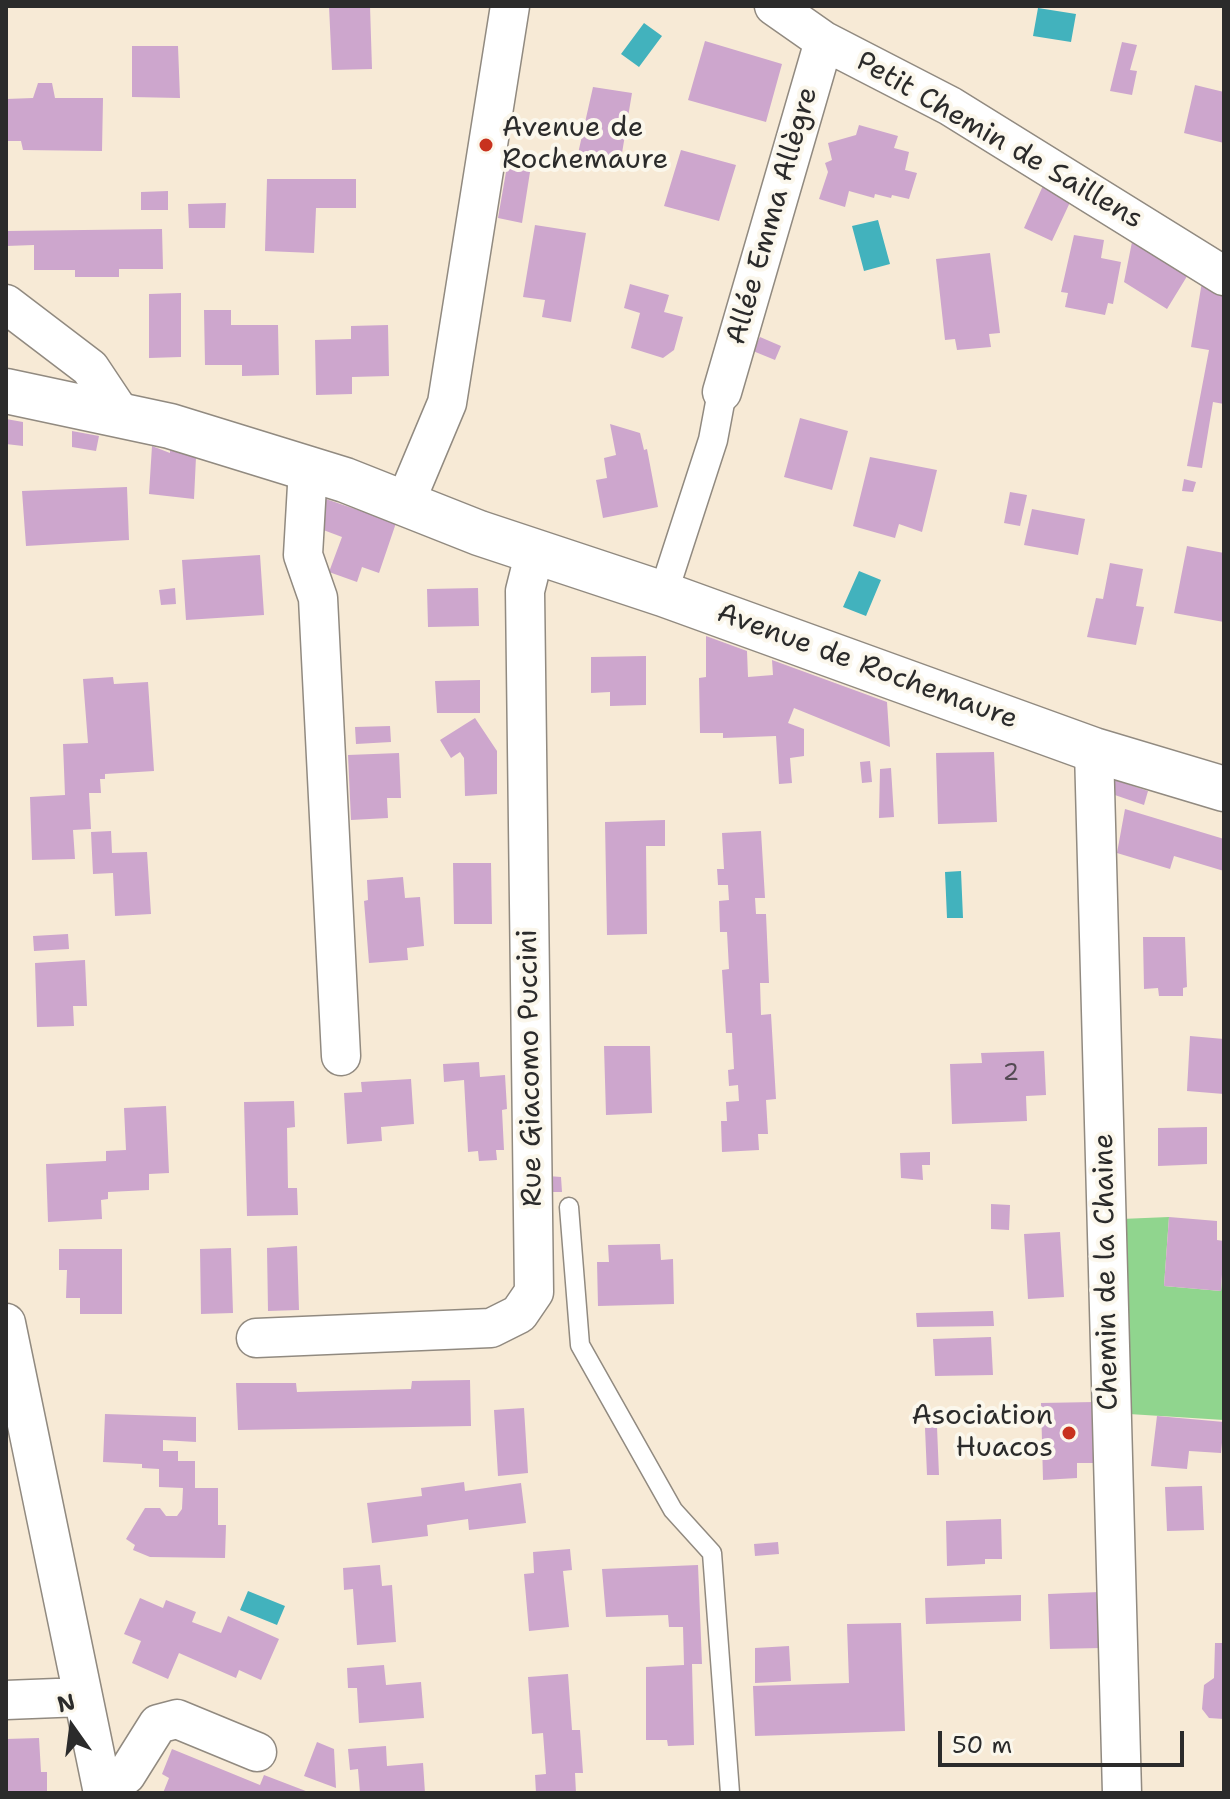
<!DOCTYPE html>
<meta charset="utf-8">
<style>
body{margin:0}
#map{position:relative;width:1230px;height:1799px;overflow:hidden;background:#f7ead6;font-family:"Shantell Sans",sans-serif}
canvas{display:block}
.frame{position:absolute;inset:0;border:8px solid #2b2b2b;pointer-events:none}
.north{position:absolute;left:32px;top:1687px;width:80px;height:80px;-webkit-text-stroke:6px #fbf7ec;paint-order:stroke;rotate:346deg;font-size:22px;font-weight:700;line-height:32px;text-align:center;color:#2b2b2b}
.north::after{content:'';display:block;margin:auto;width:28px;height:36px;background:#2b2b2b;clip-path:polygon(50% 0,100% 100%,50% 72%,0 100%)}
.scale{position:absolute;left:938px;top:1731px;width:246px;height:36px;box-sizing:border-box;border:4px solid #2b2b2b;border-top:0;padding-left:10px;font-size:24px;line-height:28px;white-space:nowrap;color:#2b2b2b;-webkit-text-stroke:6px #fbf7ec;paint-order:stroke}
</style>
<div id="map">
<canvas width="1230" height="1799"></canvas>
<div class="frame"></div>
<div class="north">N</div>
<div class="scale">50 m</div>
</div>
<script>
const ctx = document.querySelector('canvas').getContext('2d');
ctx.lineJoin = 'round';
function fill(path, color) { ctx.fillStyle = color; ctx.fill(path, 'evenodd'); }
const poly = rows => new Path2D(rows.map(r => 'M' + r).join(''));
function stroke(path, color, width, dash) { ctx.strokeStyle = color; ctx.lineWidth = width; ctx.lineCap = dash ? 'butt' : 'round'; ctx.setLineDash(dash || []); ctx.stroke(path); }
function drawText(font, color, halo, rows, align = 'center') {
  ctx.font = font + ' "Shantell Sans",sans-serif'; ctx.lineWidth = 8; ctx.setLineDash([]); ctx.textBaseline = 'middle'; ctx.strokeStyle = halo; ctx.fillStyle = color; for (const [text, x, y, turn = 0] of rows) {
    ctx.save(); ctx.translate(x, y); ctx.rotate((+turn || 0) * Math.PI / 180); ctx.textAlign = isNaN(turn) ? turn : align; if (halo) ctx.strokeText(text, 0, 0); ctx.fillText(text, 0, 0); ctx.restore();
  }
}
fill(poly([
 [1169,1217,1164,1286,1221,1291,1224,1256,1224,1420,1129,1414,1121,1219]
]), '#90d58e');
fill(poly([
 [1038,8,1076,14,1071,42,1033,36],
 [644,23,662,36,639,67,621,54],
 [878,220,890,264,864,271,852,226],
 [859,571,881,580,866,616,843,607],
 [961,871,963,918,947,918,945,872],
 [248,1591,285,1606,277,1625,240,1610]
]), '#42b2bd');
fill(poly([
 [329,6,370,6,372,69,332,70],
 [705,41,782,64,766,122,688,100],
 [1122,42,1137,45,1130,70,1137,71,1132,95,1110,91],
 [132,46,178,46,180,98,132,97],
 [38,83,52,83,55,98,103,98,102,151,23,150,21,141,6,141,6,99,33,98],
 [1195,85,1224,92,1224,143,1184,133],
 [593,87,632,93,620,165,577,158],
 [859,125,898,136,894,148,909,152,905,170,917,173,909,199,892,195,891,198,875,194,874,198,849,191,845,207,819,199,828,172,825,163,832,160,828,143,856,135],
 [510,149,533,153,522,223,498,218],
 [681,150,736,165,719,221,664,206],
 [267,179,356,179,356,208,316,208,314,253,265,251],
 [1046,179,1072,198,1052,241,1024,228],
 [168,191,168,210,141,210,141,192],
 [226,203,225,228,189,228,188,204],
 [535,225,586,233,571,322,542,317,545,300,523,297],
 [162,229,163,269,119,269,119,277,75,277,75,270,34,270,34,245,6,246,6,231],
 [1074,235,1104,240,1101,258,1121,262,1113,304,1108,303,1105,315,1065,307,1068,293,1061,292],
 [1133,237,1189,273,1167,309,1124,282],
 [990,253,1000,333,989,334,991,347,957,350,955,339,945,340,936,259],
 [1202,282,1224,297,1224,404,1213,402,1202,468,1187,466,1209,350,1191,347],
 [630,284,669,295,664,312,683,317,674,350,663,358,631,348,640,313,624,308],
 [181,293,181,357,149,358,149,294],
 [204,310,231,310,231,325,278,325,279,375,242,376,242,365,205,365],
 [388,325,389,376,352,377,352,394,316,395,315,340,351,339,351,326],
 [760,337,781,346,775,360,753,351],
 [800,418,848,431,832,490,784,477],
 [6,419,23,422,23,446,6,444],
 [610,424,640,433,644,450,647,449,658,507,603,518,596,480,607,478,604,458,616,455],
 [72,431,99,436,96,451,72,447],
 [152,446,170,453,170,447,196,457,194,499,149,494],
 [870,457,937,470,922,532,899,524,895,538,853,526],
 [1184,479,1196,482,1193,492,1182,491],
 [127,487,129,540,26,546,22,491],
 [1010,492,1027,495,1020,526,1004,523],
 [323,498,396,523,379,573,362,567,357,582,329,572,342,537,318,528],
 [1032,509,1085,519,1078,555,1024,545],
 [1187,546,1224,553,1224,622,1174,613],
 [260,555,264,615,186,620,182,560],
 [1110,563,1143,569,1136,606,1144,607,1136,645,1087,637,1096,598,1103,599],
 [175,588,176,604,161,605,159,590],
 [478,588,479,626,428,627,427,589],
 [706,636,747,651,748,677,773,675,772,660,887,702,890,747,794,708,788,723,804,729,804,756,790,758,792,783,779,784,776,736,723,738,723,733,700,733,699,678,706,677],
 [646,656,646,705,610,706,610,692,591,693,591,657],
 [113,677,114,684,148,682,154,771,105,774,105,779,100,779,101,793,89,793,91,829,73,830,75,859,32,860,30,797,65,795,63,744,88,743,83,679],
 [480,680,480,713,437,713,435,681],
 [475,718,497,751,497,794,465,796,464,758,460,752,451,758,440,740],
 [390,726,391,742,356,744,355,727],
 [994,752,997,822,938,824,936,753],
 [399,753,401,798,387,798,388,818,351,820,348,755],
 [870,761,872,782,862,783,860,762],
 [891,768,894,817,879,818,880,769],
 [1109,778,1148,791,1144,805,1109,793],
 [1125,809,1224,839,1224,871,1174,856,1170,869,1117,853],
 [665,820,665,846,646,846,647,934,607,935,605,822],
 [111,831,112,853,147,852,151,914,115,916,113,873,93,874,91,832],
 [761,831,765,898,755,898,756,914,766,914,769,983,760,983,761,1015,771,1014,776,1099,766,1100,768,1134,758,1134,759,1150,722,1152,721,1121,727,1121,726,1102,739,1101,738,1085,729,1086,728,1070,734,1069,732,1033,726,1033,725,1018,722,970,729,969,727,932,720,932,719,901,729,900,728,885,718,885,717,869,724,869,722,833],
 [453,863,491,863,492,924,454,924],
 [403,877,405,898,420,897,424,946,407,948,408,960,369,963,364,901,368,900,367,880],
 [68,934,69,949,34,951,33,936],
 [1143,937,1185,937,1187,987,1183,988,1183,996,1159,996,1158,988,1144,989],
 [85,960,87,1006,73,1006,74,1026,37,1027,35,963],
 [1190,1036,1224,1039,1224,1094,1187,1091],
 [604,1046,650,1046,652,1113,606,1115],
 [1044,1051,1046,1095,1026,1096,1027,1121,952,1124,950,1064,982,1063,981,1053],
 [479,1062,480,1077,505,1075,507,1109,502,1110,504,1150,496,1150,497,1160,479,1161,478,1151,468,1152,464,1080,444,1082,443,1064],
 [411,1079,414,1124,381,1127,382,1141,347,1144,344,1093,362,1092,361,1082],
 [294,1101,295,1127,287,1128,288,1188,297,1188,298,1215,247,1216,244,1102],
 [166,1106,169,1173,149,1174,149,1190,108,1192,108,1199,101,1200,102,1219,48,1222,46,1164,106,1161,106,1151,126,1150,124,1108],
 [1207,1127,1207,1164,1158,1166,1158,1128],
 [930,1152,930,1165,922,1165,923,1180,901,1178,900,1153],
 [548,1176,561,1177,562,1192,549,1192],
 [991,1204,1010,1205,1009,1230,991,1229],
 [1169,1217,1217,1221,1217,1240,1224,1241,1221,1291,1164,1286],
 [1060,1232,1064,1297,1028,1299,1024,1234],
 [660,1244,661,1260,673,1259,674,1304,598,1306,597,1262,609,1262,608,1245],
 [297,1246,299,1310,268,1311,267,1248],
 [231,1248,233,1313,201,1314,200,1249],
 [59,1249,122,1249,122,1314,80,1314,80,1298,66,1298,67,1270,59,1270],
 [993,1311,994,1326,917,1327,916,1313],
 [991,1337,993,1375,935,1376,933,1339],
 [470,1380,471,1426,238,1430,236,1383,296,1383,297,1392,411,1389,412,1381],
 [1094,1402,1097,1463,1077,1463,1077,1478,1043,1480,1041,1403],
 [524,1408,528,1473,498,1476,494,1410],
 [105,1414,196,1417,196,1442,163,1440,163,1451,178,1451,178,1461,195,1461,195,1488,218,1488,218,1525,226,1525,225,1558,150,1557,133,1550,135,1545,126,1539,145,1508,160,1508,166,1516,177,1516,182,1509,183,1488,159,1487,159,1469,142,1468,142,1464,103,1462],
 [1157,1416,1224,1422,1221,1453,1189,1451,1187,1469,1151,1466],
 [937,1427,939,1475,927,1475,925,1428],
 [464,1482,465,1491,521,1483,526,1523,469,1530,468,1519,427,1525,428,1536,372,1543,367,1503,422,1496,421,1488],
 [1202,1486,1204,1530,1167,1531,1165,1487],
 [1001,1519,1002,1559,985,1559,985,1564,947,1566,946,1521],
 [778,1542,779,1554,755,1556,754,1544],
 [570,1549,572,1570,563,1571,569,1627,529,1631,524,1574,534,1573,533,1552],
 [380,1565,382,1586,392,1585,396,1642,357,1645,353,1589,344,1590,343,1568],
 [698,1565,702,1664,692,1664,694,1745,668,1746,667,1740,646,1740,646,1667,684,1665,683,1627,669,1627,668,1615,606,1617,602,1569],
 [1100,1592,1102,1648,1050,1649,1048,1594],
 [1021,1595,1021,1621,926,1624,925,1598],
 [140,1598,163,1608,166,1600,196,1612,192,1622,221,1633,228,1616,279,1639,261,1680,239,1670,236,1678,179,1653,168,1679,132,1663,141,1641,124,1634],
 [901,1623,905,1731,755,1736,753,1686,849,1683,847,1624],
 [1215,1643,1224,1643,1224,1719,1209,1718,1202,1709,1204,1685,1214,1678],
 [789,1646,791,1681,755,1683,755,1648],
 [384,1665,386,1685,421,1682,424,1718,359,1723,357,1688,348,1688,347,1668],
 [568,1674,572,1730,580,1730,583,1773,575,1773,576,1793,536,1793,535,1775,546,1774,543,1733,532,1734,528,1677],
 [39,1738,41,1772,47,1772,47,1793,6,1793,6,1739],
 [317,1742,334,1749,336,1788,304,1776],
 [386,1746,387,1766,423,1763,425,1793,360,1793,358,1769,350,1770,348,1749],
 [172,1749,260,1785,264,1775,311,1793,163,1793,169,1778,162,1774]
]), '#cda6cd');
const service = poly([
 [569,1207,580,1345,673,1510,712,1553,730,1793]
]);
const pedestrian = poly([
 [663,594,713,440,722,392]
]);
const minor = poly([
 [774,6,824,41,950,106,1224,276],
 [6,304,90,368,122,416],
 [722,392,824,41],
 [308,468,303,555,318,598,341,1056],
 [405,503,447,403,510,6],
 [1094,750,1122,1793],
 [6,1323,103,1793],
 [256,1338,491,1328,519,1314,534,1292,525,591,535,551],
 [6,1700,82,1697],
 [101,1783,113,1784,126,1775,158,1724,177,1719,257,1752]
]);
const tertiary = poly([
 [6,391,170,426,345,480,479,533,663,594,1094,750,1224,789]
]);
stroke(service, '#918a80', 21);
stroke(pedestrian, '#918a80', 31);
stroke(minor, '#918a80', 41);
stroke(tertiary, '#918a80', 47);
stroke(service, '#fff', 18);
stroke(pedestrian, '#fff', 28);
stroke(minor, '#fff', 38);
stroke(tertiary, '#fff', 44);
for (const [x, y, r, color] of [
 [486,145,8,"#c8321e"],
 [1069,1433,8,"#c8321e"]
]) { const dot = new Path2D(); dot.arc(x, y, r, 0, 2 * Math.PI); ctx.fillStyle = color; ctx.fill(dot); stroke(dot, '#fbf7ec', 3); }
drawText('24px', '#544a54', null, [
 ["2",1011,1074]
]);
drawText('28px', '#2b2b2b', '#fbf7ec', [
 ["Avenue de",502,129],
 ["Rochemaure",502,161],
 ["Asociation",1053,1417,"right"],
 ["Huacos",1053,1449,"right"]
], 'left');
drawText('28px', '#2b2b2b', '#fbf7ec', [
 ["Petit Chemin de Saillens",999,141,30],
 ["Allée Emma Allègre",773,216,-74],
 ["Avenue de Rochemaure",867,667,20],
 ["Rue Giacomo Puccini",531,1068,-91],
 ["Chemin de la Chaine",1107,1272,-91]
]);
</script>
